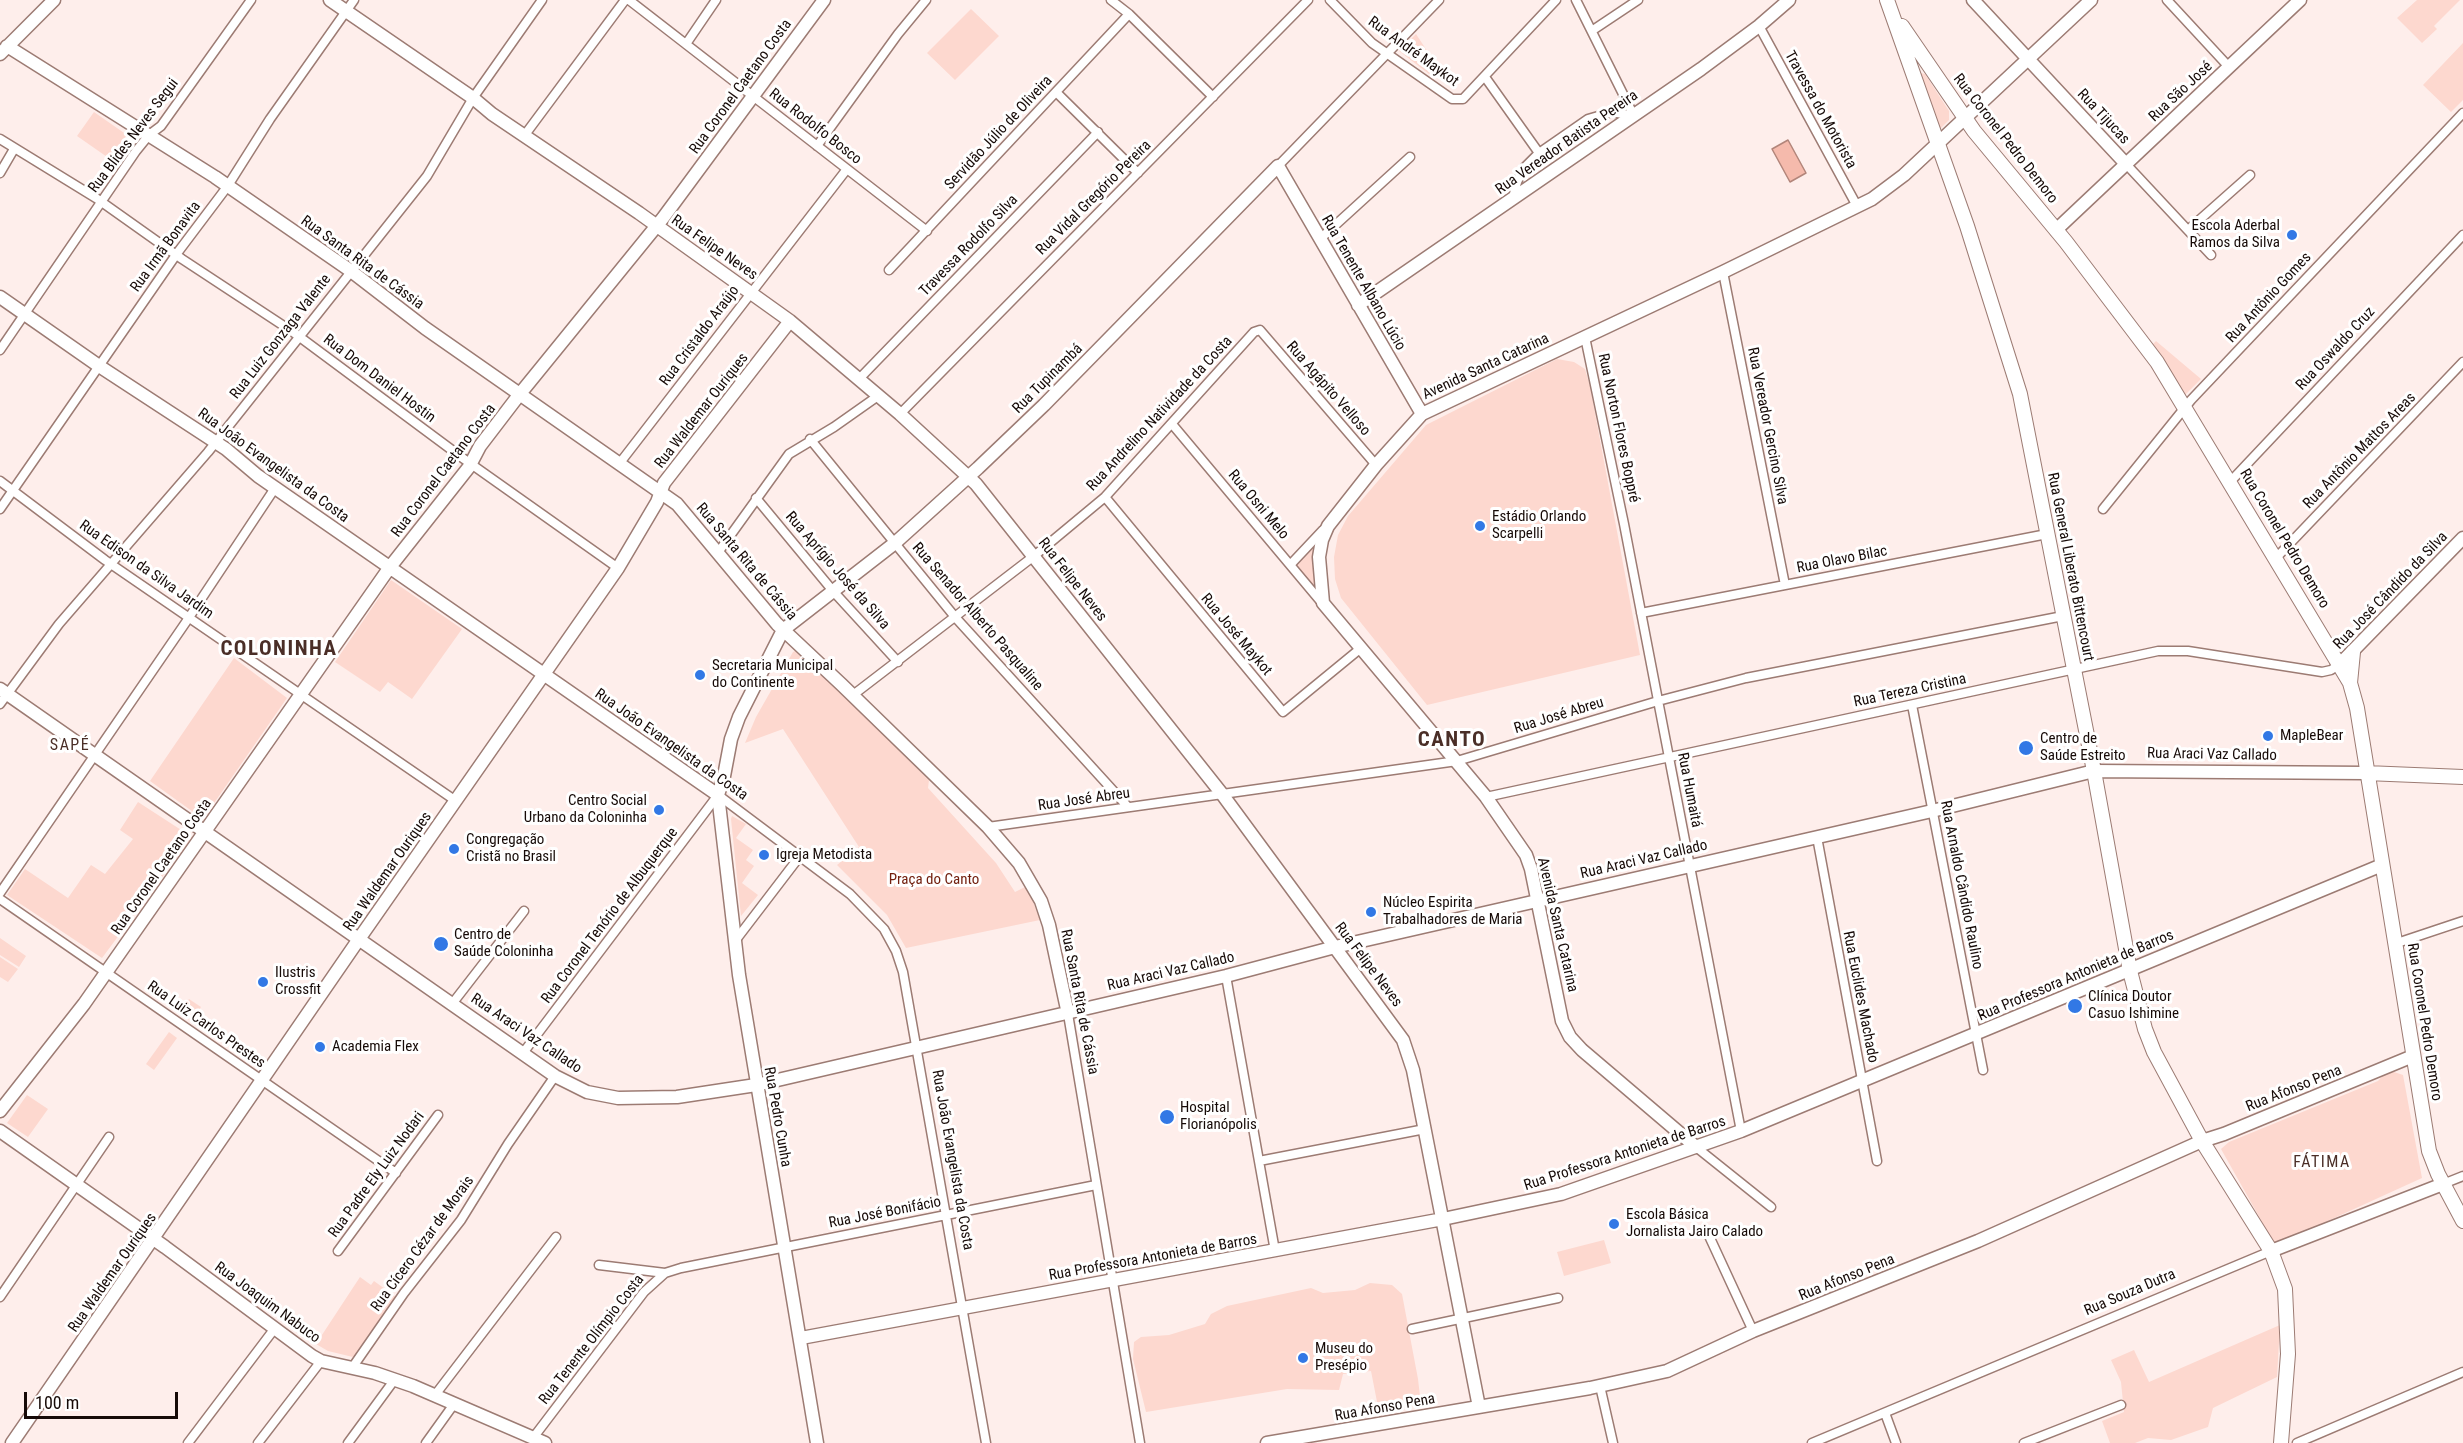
<!DOCTYPE html>
<meta charset="utf-8">
<style>
body{margin:0}
#map{position:relative;width:2463px;height:1443px;overflow:hidden;background:#feeeeb;font-family:"Roboto Condensed",sans-serif}
canvas{display:block}
.scale{position:absolute;left:24px;top:1392px;width:154px;height:27px;box-sizing:border-box;border:3px solid #160a07;border-top:0;padding-left:8px;font-size:18px;line-height:21px;white-space:nowrap;color:#160a07;-webkit-text-stroke:4px #fff;paint-order:stroke}
</style>
<div id="map">
<canvas width="2463" height="1443"></canvas>
<div class="scale">100 m</div>
</div>
<script>
const ctx = document.querySelector('canvas').getContext('2d');
ctx.lineJoin = 'round';
function fill(path, color) { ctx.fillStyle = color; ctx.fill(path, 'evenodd'); }
const poly = rows => new Path2D(rows.map(r => 'M' + r).join(''));
function stroke(path, color, width, dash) { ctx.strokeStyle = color; ctx.lineWidth = width; ctx.lineCap = dash ? 'butt' : 'round'; ctx.setLineDash(dash || []); ctx.stroke(path); }
function drawText(font, color, halo, rows, align = 'center') {
  ctx.font = font + ' "Roboto Condensed",sans-serif'; ctx.lineWidth = 6; ctx.setLineDash([]); ctx.textBaseline = 'middle'; ctx.strokeStyle = halo; ctx.fillStyle = color; for (const [text, x, y, turn = 0] of rows) {
    ctx.save(); ctx.translate(x, y); ctx.rotate((+turn || 0) * Math.PI / 180); ctx.textAlign = isNaN(turn) ? turn : align; if (halo) ctx.strokeText(text, 0, 0); ctx.fillText(text, 0, 0); ctx.restore();
  }
}
fill(poly([
 [2417,0,2460,0,2434,26,2437,29,2422,43,2397,18],
 [971,9,999,36,955,80,927,53],
 [1416,34,1437,66,1429,74,1399,51],
 [2463,43,2463,100,2451,112,2423,85],
 [1921,73,1925,74,1949,111,1949,120,1941,128,1937,128,1917,74],
 [94,112,127,135,110,159,77,136],
 [2156,341,2201,379,2185,395,2151,346],
 [1557,359,1574,362,1585,369,1590,386,1640,655,1427,705,1341,598,1335,579,1334,557,1338,535,1348,516,1426,425],
 [1314,546,1316,590,1296,565],
 [391,580,462,629,412,699,388,682,380,692,335,662],
 [797,650,929,780,928,788,996,863,1015,892,1027,886,1040,920,906,948,887,915,837,865,859,847,783,729,745,743,756,717,793,652],
 [234,658,287,698,203,819,150,781],
 [138,802,192,837,102,958,7,895,25,869,68,898,91,865,105,874,133,839,120,830],
 [732,816,746,824,736,838,753,850,746,860,754,866,742,883,758,895,741,916,731,819],
 [0,938,26,956,19,967,0,955],
 [0,957,18,969,8,982,0,977],
 [189,999,201,1007,191,1021,179,1013],
 [169,1032,177,1038,154,1070,146,1064],
 [2391,1071,2403,1075,2422,1178,2275,1245,2221,1149,2229,1142,2378,1081,2385,1073],
 [27,1095,48,1109,28,1137,7,1123],
 [1604,1240,1611,1263,1564,1276,1557,1252],
 [360,1277,371,1285,374,1281,396,1297,357,1358,328,1351,316,1344],
 [1370,1283,1392,1285,1402,1294,1418,1379,1421,1405,1379,1412,1371,1371,1343,1374,1339,1390,1287,1389,1146,1412,1133,1359,1134,1342,1141,1337,1169,1335,1205,1324,1211,1314,1227,1306,1311,1288,1323,1293,1355,1290],
 [2280,1325,2277,1377,2213,1408,2208,1427,2171,1440,2148,1438,2135,1443,2110,1443,2102,1421,2124,1412,2121,1382,2111,1360,2134,1350,2149,1382]
]), '#fdd8cf');
const water = poly([
 [1788,140,1806,173,1790,182,1772,149,1788,140]
]);
fill(water, '#f5baac');
stroke(water, '#b2857a', 1.5);
const street = poly([
 [629,0,927,231],
 [1111,0,1129,14,1213,97],
 [1330,0,1372,43,1452,99,1463,99,1556,0],
 [1576,0,1634,116],
 [2167,0,2229,67],
 [1759,26,1857,206],
 [1593,30,1638,0],
 [686,44,716,0],
 [1485,77,1539,153],
 [1056,92,1138,173],
 [524,136,625,0],
 [0,139,96,198,182,259,293,332,464,459,618,568],
 [817,146,898,34,926,0],
 [2126,164,2211,255],
 [1278,166,1439,0],
 [0,173,14,149],
 [1513,198,1517,182,1524,168,1539,153,1588,119,1612,112,1634,116],
 [2188,230,2250,175],
 [1320,239,1410,157],
 [889,270,1129,14],
 [1723,272,1785,585],
 [1585,337,1624,524,1741,1131],
 [0,350,136,151,149,135,161,126,251,0],
 [859,379,1098,132],
 [900,414,1308,0],
 [1172,424,1322,603],
 [810,439,955,617,1128,807],
 [619,464,847,169],
 [0,481,105,560,456,801],
 [2230,482,2463,235],
 [1105,497,1283,712,1361,648],
 [756,498,833,591,898,662],
 [0,509,178,252,227,187,270,119,354,0],
 [2103,509,2191,400,2463,113],
 [717,554,789,454,834,427,878,396],
 [2276,558,2463,362],
 [1291,564,1323,530],
 [1641,613,2047,534],
 [853,695,1034,556,1105,497,1254,332,1260,330,1376,465],
 [0,704,59,624,208,452,427,176,473,98,542,0],
 [1912,705,1983,1070],
 [1486,797,2158,651,2188,651,2322,672,2331,670,2340,664],
 [988,827,1457,761,1658,701,1746,678,2063,616],
 [1817,837,1877,1161],
 [0,893,186,622,275,488],
 [0,899,396,1173],
 [735,941,800,856],
 [2394,944,2463,921],
 [1226,976,1275,1251],
 [452,1004,524,911],
 [1068,1014,1140,1443],
 [523,1053,718,795,850,894,884,929,896,951,903,972,986,1443],
 [1696,1147,1771,1207],
 [1259,1161,1425,1129],
 [2443,1184,2463,1176],
 [1710,1238,1753,1331],
 [338,1251,438,1115],
 [599,1265,665,1273],
 [0,1297,109,1137],
 [1412,1329,1558,1298],
 [352,1368,404,1293,461,1220,508,1144,555,1076],
 [1600,1386,1613,1443],
 [435,1395,556,1237],
 [1885,1413,1896,1443],
 [533,1438,644,1292,665,1273,681,1268,1096,1185],
 [188,1443,275,1328],
 [258,1443,321,1361],
 [348,1443,395,1379],
 [426,1443,454,1404],
 [1812,1443,2271,1251],
 [2024,1443,2121,1405],
 [2297,1443,2463,1372]
]);
const secondary = poly([
 [330,0,473,98,492,114,639,213,790,321,900,414,976,484,1222,794,1403,1040,1413,1070,1479,1407],
 [1973,0,2126,164],
 [7,46,215,177,351,271,425,328,677,504,777,624,842,685,988,827,1019,863,1041,901,1049,925,1068,1014],
 [0,54,54,0],
 [2056,230,2300,0],
 [0,297,99,366,226,449,258,476,718,795],
 [1358,305,1701,69,1759,26,1789,0],
 [2340,664,2463,538],
 [0,689,555,1076,587,1092,618,1098,677,1097,756,1085,1226,976,1335,947,1932,811,2094,771,2366,773],
 [0,1111,84,1004,390,567,469,467,480,446,519,395,663,218,824,0],
 [0,1131,165,1247,312,1356,321,1361,375,1373,413,1386,545,1443],
 [1696,1147,1582,1050,1570,1037,1562,1021,1531,869,1526,855,1486,797,1323,603,1319,557,1322,540,1328,526,1376,465,1422,414,1723,272,1872,199,1904,175,2091,0],
 [2271,1251,2443,1184],
 [801,1338,1443,1219,1561,1194,1741,1131,2382,865],
 [12,1443,359,939,618,568,657,502,664,483,790,321],
 [817,1443,739,975,718,795,724,776,731,739,739,717,783,630,895,543,978,468,1044,405,1278,166,1422,414],
 [1267,1443,1590,1388,1667,1371,1753,1331,1978,1241,2202,1141,2224,1134,2413,1056]
]);
const primary = poly([
 [1887,0,1967,226,2020,394,2094,771,2130,971,2145,1029,2154,1052,2202,1141,2271,1251,2285,1289,2288,1354,2281,1443],
 [1902,26,1974,131,2066,242,2157,362,2350,683,2357,708,2429,1151,2438,1174,2463,1221],
 [2350,683,2353,652],
 [2366,773,2463,777]
]);
stroke(street, '#9c7b73', 11);
stroke(secondary, '#9c7b73', 15);
stroke(primary, '#9c7b73', 16);
stroke(street, '#fff', 8);
stroke(secondary, '#fff', 12);
stroke(primary, '#fff', 14);
for (const [x, y, r, color] of [
 [2292,235,6,"#3278e5"],
 [1480,526,6,"#3278e5"],
 [700,675,6,"#3278e5"],
 [2268,736,6,"#3278e5"],
 [2026,748,8,"#3278e5"],
 [659,810,6,"#3278e5"],
 [454,849,6,"#3278e5"],
 [764,855,6,"#3278e5"],
 [1371,912,6,"#3278e5"],
 [441,944,8,"#3278e5"],
 [263,982,6,"#3278e5"],
 [2075,1006,8,"#3278e5"],
 [320,1047,6,"#3278e5"],
 [1167,1117,8,"#3278e5"],
 [1614,1224,6,"#3278e5"],
 [1303,1358,6,"#3278e5"]
]) { const dot = new Path2D(); dot.arc(x, y, r, 0, 2 * Math.PI); ctx.fillStyle = color; ctx.fill(dot); stroke(dot, '#fff', 2); }
drawText('15px', '#160a07', '#fff', [
 ["Rua André Maykot",1413,52,36],
 ["Rua Coronel Caetano Costa",741,87,-54],
 ["Rua São José",2181,92,-43],
 ["Travessa do Motorista",1820,110,61],
 ["Rua Tijucas",2103,117,47],
 ["Rua Rodolfo Bosco",815,127,38],
 ["Servidão Júlio de Oliveira",999,133,-47],
 ["Rua Blides Neves Segui",134,136,-53],
 ["Rua Coronel Pedro Demoro",2005,139,52],
 ["Rua Vereador Batista Pereira",1567,143,-35],
 ["Rua Vidal Gregório Pereira",1094,198,-45],
 ["Travessa Rodolfo Silva",969,246,-46],
 ["Rua Irmã Bonavita",166,247,-54],
 ["Rua Felipe Neves",714,248,35],
 ["Rua Santa Rita de Cássia",362,263,36],
 ["Rua Tenente Albano Lúcio",1363,283,60],
 ["Rua Antônio Gomes",2269,298,-47],
 ["Rua Cristaldo Araújo",700,336,-53],
 ["Rua Luiz Gonzaga Valente",281,337,-52],
 ["Rua Oswaldo Cruz",2336,349,-47],
 ["Avenida Santa Catarina",1486,367,-25],
 ["Rua Dom Daniel Hostin",379,379,37],
 ["Rua Tupinambá",1048,379,-45],
 ["Rua Agápito Velloso",1328,389,49],
 ["Rua Waldemar Ouriques",702,411,-52],
 ["Rua Andrelino Natividade da Costa",1160,414,-47],
 ["Rua Vereador Gercino Silva",1767,426,79],
 ["Rua Norton Flores Boppré",1618,428,78],
 ["Rua Antônio Mattos Areas",2360,451,-46],
 ["Rua João Evangelista da Costa",273,466,36],
 ["Rua Coronel Caetano Costa",444,471,-53],
 ["Rua Osni Melo",1258,505,50],
 ["Rua Coronel Pedro Demoro",2284,539,59],
 ["Rua Olavo Bilac",1842,560,-11],
 ["Rua Santa Rita de Cássia",746,562,50],
 ["Rua General Liberato Bittencourt",2070,567,79],
 ["Rua Edison da Silva Jardim",146,570,35],
 ["Rua Aprígio José da Silva",837,571,49],
 ["Rua Felipe Neves",1072,580,52],
 ["Rua José Cândido da Silva",2391,591,-46],
 ["Rua Senador Alberto Pasqualine",977,617,49],
 ["Rua José Maykot",1236,635,50],
 ["Rua Tereza Cristina",1910,691,-12],
 ["Rua José Abreu",1559,716,-17],
 ["Rua João Evangelista da Costa",671,745,35],
 ["Rua Araci Vaz Callado",2212,755,1],
 ["Rua Humaitá",1689,790,79],
 ["Rua José Abreu",1084,800,-8],
 ["Rua Araci Vaz Callado",1644,860,-13],
 ["Rua Coronel Caetano Costa",162,867,-55],
 ["Rua Waldemar Ouriques",388,872,-55],
 ["Rua Arnaldo Cândido Raulino",1961,885,79],
 ["Rua Coronel Tenório de Albuquerque",610,916,-53],
 ["Avenida Santa Catarina",1557,925,77],
 ["Rua Felipe Neves",1368,965,53],
 ["Rua Araci Vaz Callado",1171,972,-13],
 ["Rua Professora Antonieta de Barros",2076,976,-23],
 ["Rua Euclides Machado",1860,997,79],
 ["Rua Santa Rita de Cássia",1079,1002,79],
 ["Rua Coronel Pedro Demoro",2424,1022,81],
 ["Rua Luiz Carlos Prestes",206,1025,35],
 ["Rua Araci Vaz Callado",526,1034,34],
 ["Rua Afonso Pena",2294,1089,-22],
 ["Rua Pedro Cunha",777,1117,80],
 ["Rua Professora Antonieta de Barros",1625,1154,-18],
 ["Rua João Evangelista da Costa",952,1160,80],
 ["Rua Padre Ely Luiz Nodari",377,1175,-54],
 ["Rua José Bonifácio",885,1213,-11],
 ["Rua Cícero Cézar de Morais",423,1244,-54],
 ["Rua Professora Antonieta de Barros",1153,1258,-10],
 ["Rua Waldemar Ouriques",113,1273,-55],
 ["Rua Afonso Pena",1847,1278,-22],
 ["Rua Souza Dutra",2130,1293,-23],
 ["Rua Joaquim Nabuco",267,1303,36],
 ["Rua Tenente Olímpio Costa",592,1340,-52],
 ["Rua Afonso Pena",1385,1408,-10]
]);
drawText('15px', '#160a07', '#fff', [
 ["Escola Aderbal",2280,226,"right"],
 ["Ramos da Silva",2280,243,"right"],
 ["Estádio Orlando",1492,517],
 ["Scarpelli",1492,534],
 ["Secretaria Municipal",712,666],
 ["do Continente",712,683],
 ["MapleBear",2280,736],
 ["Centro de",2040,739],
 ["Saúde Estreito",2040,756],
 ["Centro Social",647,801,"right"],
 ["Urbano da Coloninha",647,818,"right"],
 ["Congregação",466,840],
 ["Cristã no Brasil",466,857],
 ["Igreja Metodista",776,855],
 ["Núcleo Espirita",1383,903],
 ["Trabalhadores de Maria",1383,920],
 ["Centro de",454,935],
 ["Saúde Coloninha",454,952],
 ["Ilustris",275,973],
 ["Crossfit",275,990],
 ["Clínica Doutor",2088,997],
 ["Casuo Ishimine",2088,1014],
 ["Academia Flex",332,1047],
 ["Hospital",1180,1108],
 ["Florianópolis",1180,1125],
 ["Escola Básica",1626,1215],
 ["Jornalista Jairo Calado",1626,1232],
 ["Museu do",1315,1349],
 ["Presépio",1315,1366]
], 'left');
drawText('15px', '#72200f', '#fff', [
 ["Praça do Canto",934,880]
]);
ctx.letterSpacing = '1.5px';
drawText('16px', '#4a2e27', '#fff', [
 ["SAPÉ",70,746],
 ["FÁTIMA",2322,1163]
]);
ctx.letterSpacing = '0px';
ctx.letterSpacing = '1.5px';
drawText('bold 21px', '#4a2e27', '#fff', [
 ["COLONINHA",279,650],
 ["CANTO",1452,741]
]);
ctx.letterSpacing = '0px';
</script>
